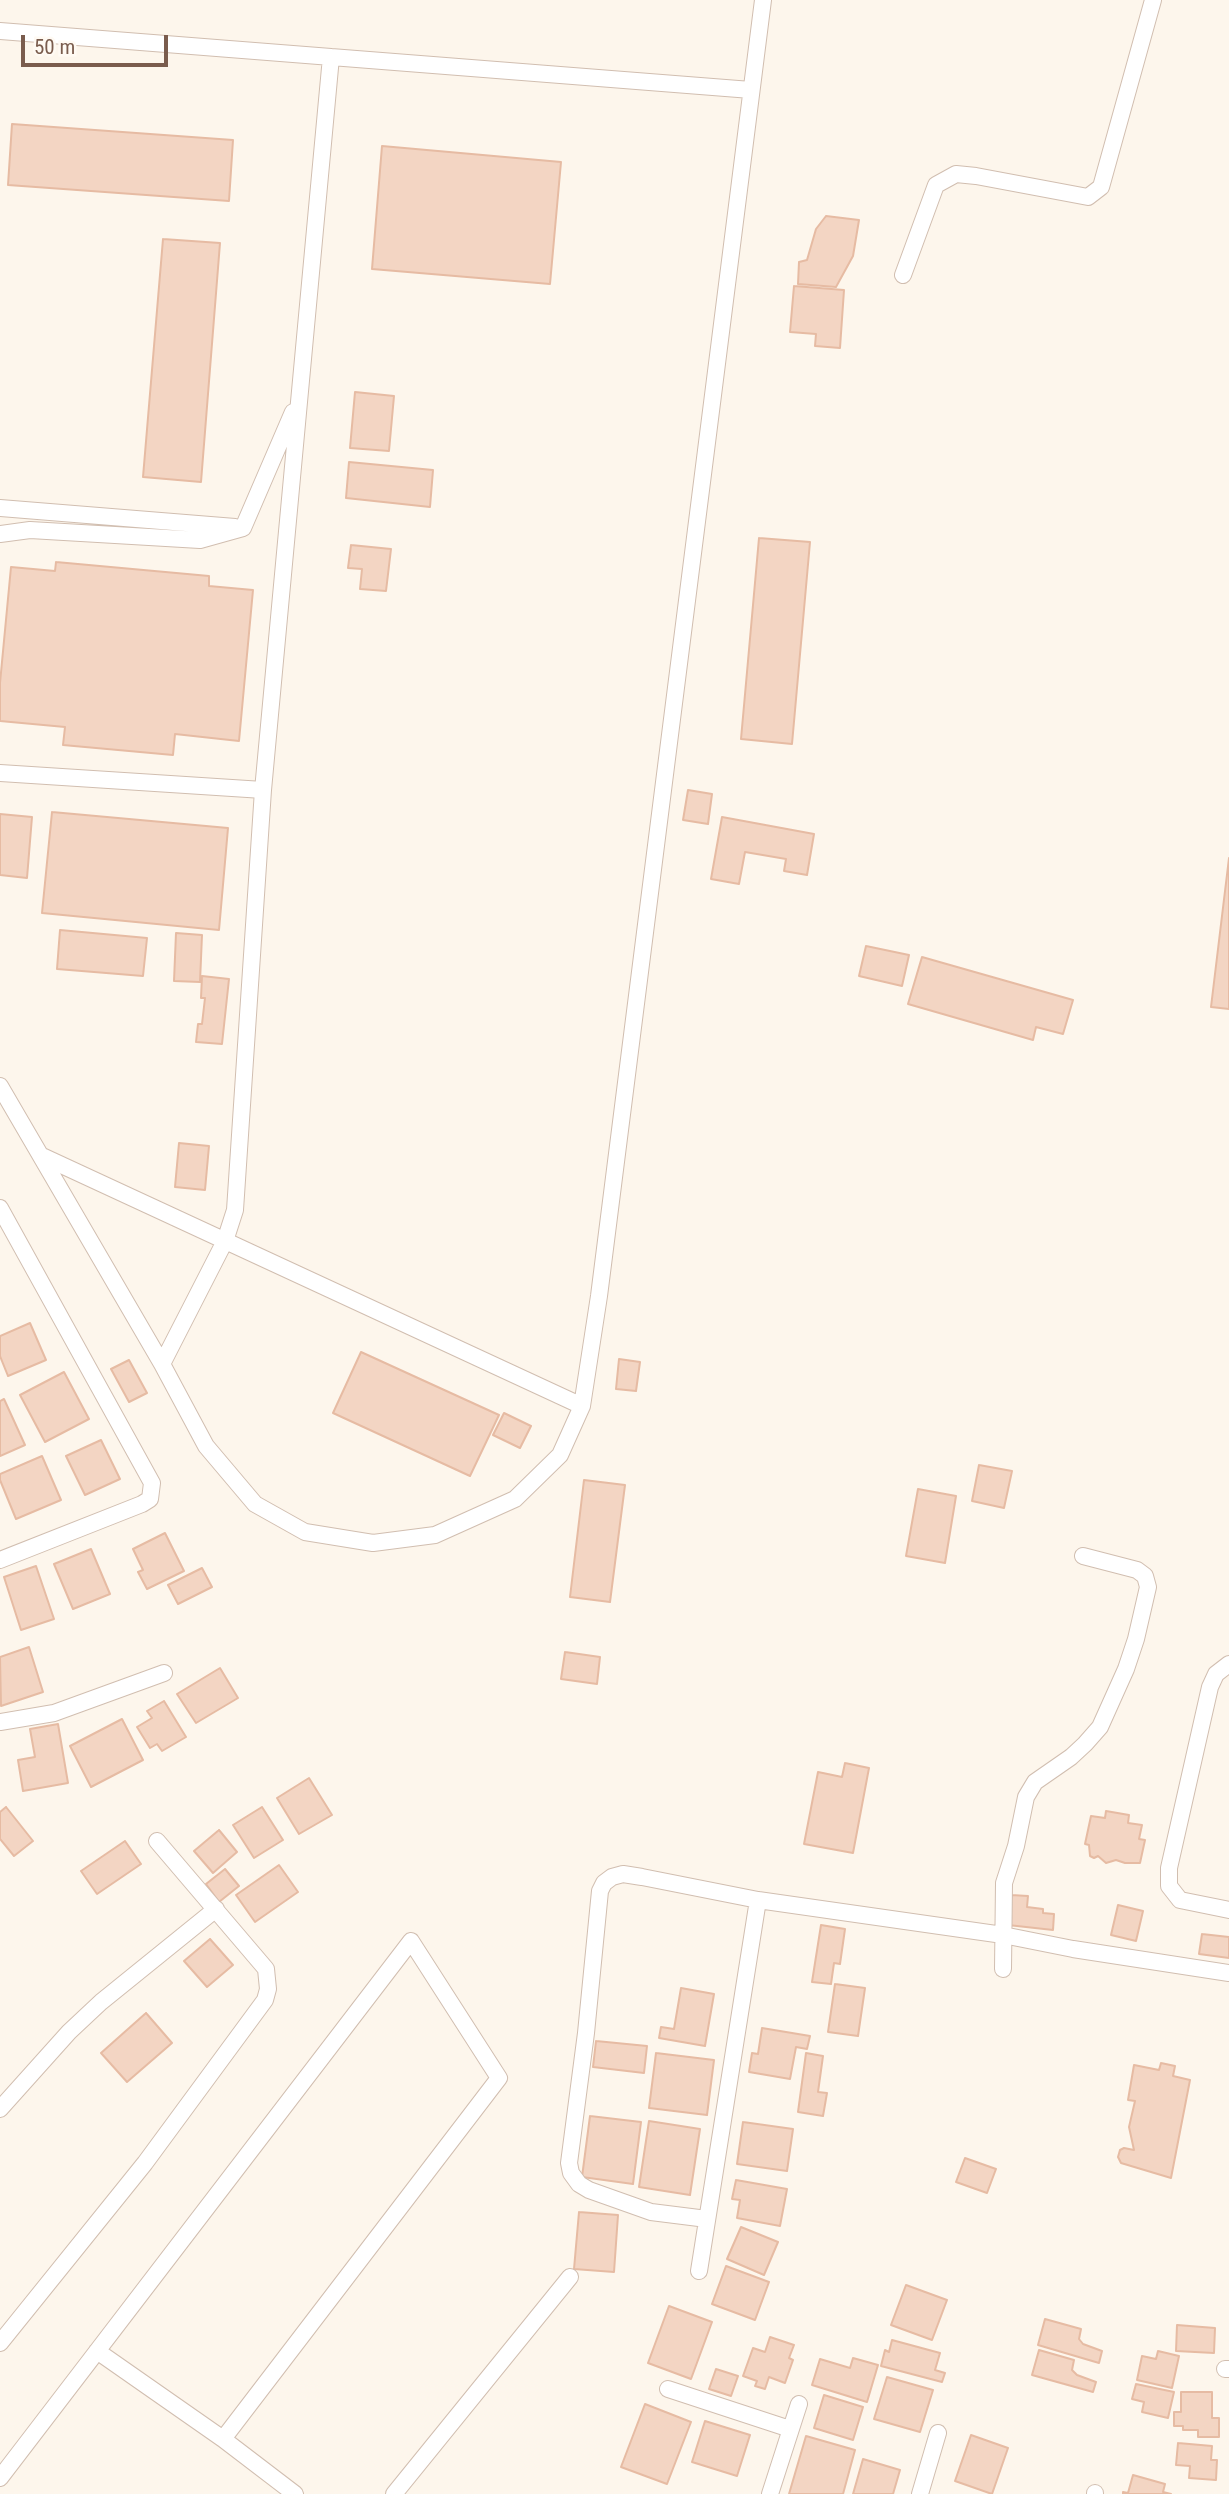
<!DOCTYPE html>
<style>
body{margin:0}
#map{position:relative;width:1229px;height:2494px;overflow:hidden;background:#fdf6ec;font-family:"Roboto Condensed",sans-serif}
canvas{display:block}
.scale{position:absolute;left:21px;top:35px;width:147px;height:32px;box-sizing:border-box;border:4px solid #7a5c4d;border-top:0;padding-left:9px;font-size:21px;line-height:24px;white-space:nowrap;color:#7a5c4d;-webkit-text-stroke:5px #fffaf3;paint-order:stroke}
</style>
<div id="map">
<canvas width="1229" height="2494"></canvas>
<div class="scale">50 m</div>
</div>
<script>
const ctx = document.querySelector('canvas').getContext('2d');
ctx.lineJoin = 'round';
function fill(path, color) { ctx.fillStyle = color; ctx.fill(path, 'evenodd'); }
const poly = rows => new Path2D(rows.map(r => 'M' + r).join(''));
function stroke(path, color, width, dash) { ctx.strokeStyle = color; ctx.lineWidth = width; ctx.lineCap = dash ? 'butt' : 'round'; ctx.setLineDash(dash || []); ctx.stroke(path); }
const building = poly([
 [12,124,233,140,229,201,8,185,12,124],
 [382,146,561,162,550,284,372,269,382,146],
 [826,216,859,220,853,256,836,287,798,284,799,262,807,260,816,229,826,216],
 [163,239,220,243,201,482,143,477,163,239],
 [794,286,844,290,840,348,815,346,816,334,790,332,794,286],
 [355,392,394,396,389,451,350,448,355,392],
 [349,462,433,470,430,507,346,498,349,462],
 [759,538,810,542,792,744,741,739,759,538],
 [351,545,391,549,386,591,360,589,362,569,348,568,351,545],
 [56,562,209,576,209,586,253,590,239,741,175,734,173,755,63,745,65,727,0,721,0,683,11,567,55,571,56,562],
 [688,790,712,794,708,824,683,820,688,790],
 [52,812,228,828,219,930,42,913,52,812],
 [0,814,32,817,27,878,0,875,0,814],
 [722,817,814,834,807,875,784,871,786,859,745,852,739,884,711,879,722,817],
 [1229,858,1229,1009,1211,1007,1229,858],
 [60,930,147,938,143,976,57,969,60,930],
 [176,933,202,935,200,982,174,981,176,933],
 [866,946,909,955,902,986,859,976,866,946],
 [922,957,1073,1000,1063,1034,1036,1027,1033,1040,908,1004,922,957],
 [202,976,229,979,222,1044,196,1042,198,1024,202,1024,205,998,201,998,202,976],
 [179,1143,209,1146,205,1190,175,1187,179,1143],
 [30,1323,46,1360,8,1376,0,1356,0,1336,30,1323],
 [361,1352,499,1415,470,1476,333,1413,361,1352],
 [619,1359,640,1362,636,1391,616,1389,619,1359],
 [129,1360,147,1393,129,1402,111,1369,129,1360],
 [64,1372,89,1419,45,1442,20,1395,64,1372],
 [4,1399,25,1445,0,1456,0,1401,4,1399],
 [504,1413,531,1426,520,1448,493,1435,504,1413],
 [101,1440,120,1479,85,1495,66,1456,101,1440],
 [42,1456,61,1500,16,1519,0,1480,0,1474,42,1456],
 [979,1465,1012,1471,1004,1508,972,1501,979,1465],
 [584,1480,625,1485,610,1602,570,1597,584,1480],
 [918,1489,956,1496,945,1563,906,1556,918,1489],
 [165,1533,184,1571,147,1589,138,1572,143,1570,133,1549,165,1533],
 [91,1549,110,1594,73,1609,54,1564,91,1549],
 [36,1566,54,1619,21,1630,4,1577,36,1566],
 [202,1568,212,1587,178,1604,168,1585,202,1568],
 [29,1647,43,1692,1,1706,0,1657,29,1647],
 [565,1652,600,1657,597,1684,561,1679,565,1652],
 [220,1668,238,1698,196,1723,177,1694,220,1668],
 [164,1701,186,1737,162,1751,157,1744,150,1748,137,1727,152,1718,147,1711,164,1701],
 [122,1719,143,1760,91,1787,70,1746,122,1719],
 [58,1724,68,1783,23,1791,18,1760,35,1757,30,1729,58,1724],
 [845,1763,869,1768,853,1853,804,1844,818,1772,842,1777,845,1763],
 [309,1778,332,1815,299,1834,277,1798,309,1778],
 [6,1807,33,1841,14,1856,0,1839,0,1812,6,1807],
 [262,1807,283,1840,254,1858,233,1825,262,1807],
 [1106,1811,1129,1815,1128,1823,1142,1825,1139,1839,1145,1840,1140,1863,1125,1863,1116,1860,1106,1863,1098,1856,1094,1858,1090,1856,1089,1845,1085,1844,1091,1816,1105,1818,1106,1811],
 [219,1830,237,1852,213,1873,194,1851,219,1830],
 [125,1841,141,1864,97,1894,81,1871,125,1841],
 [279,1865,298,1892,255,1922,236,1895,279,1865],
 [225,1869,239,1886,219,1902,206,1884,225,1869],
 [1011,1895,1028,1896,1027,1907,1043,1909,1043,1913,1054,1914,1053,1930,1008,1925,1011,1895],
 [1118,1905,1143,1911,1136,1941,1111,1935,1118,1905],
 [821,1925,845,1929,840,1964,834,1963,831,1984,812,1982,821,1925],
 [1202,1934,1229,1937,1229,1958,1199,1954,1202,1934],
 [210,1939,233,1965,207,1987,184,1961,210,1939],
 [835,1984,865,1988,858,2036,828,2032,835,1984],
 [681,1988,714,1994,705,2046,659,2038,661,2027,674,2029,681,1988],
 [146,2013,172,2043,127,2082,101,2053,146,2013],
 [762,2028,810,2036,807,2049,796,2047,790,2079,749,2072,752,2053,758,2054,762,2028],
 [596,2041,647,2046,644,2073,593,2067,596,2041],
 [656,2053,714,2060,707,2115,649,2108,656,2053],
 [806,2053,823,2056,818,2092,827,2093,823,2116,798,2112,806,2053],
 [1161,2063,1175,2066,1173,2076,1190,2080,1171,2178,1121,2163,1118,2157,1120,2150,1124,2148,1134,2150,1129,2127,1135,2101,1128,2100,1134,2065,1159,2070,1161,2063],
 [590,2116,641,2122,633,2184,582,2177,590,2116],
 [649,2121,700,2129,690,2195,639,2187,649,2121],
 [743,2122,793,2129,787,2171,737,2164,743,2122],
 [965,2158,996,2169,987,2193,956,2182,965,2158],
 [736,2180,787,2189,780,2226,737,2218,740,2200,732,2199,736,2180],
 [579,2212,618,2215,614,2272,574,2269,579,2212],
 [741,2227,778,2242,764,2275,727,2259,741,2227],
 [726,2266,769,2282,755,2320,712,2304,726,2266],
 [906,2285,947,2300,932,2340,891,2325,906,2285],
 [669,2306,712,2322,691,2379,648,2363,669,2306],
 [1045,2319,1081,2329,1079,2339,1083,2344,1102,2351,1099,2363,1038,2345,1045,2319],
 [1177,2325,1215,2328,1214,2353,1176,2351,1177,2325],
 [770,2337,794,2345,789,2358,793,2360,785,2383,769,2377,765,2389,755,2386,757,2381,743,2376,753,2348,765,2352,770,2337],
 [892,2340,940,2353,935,2370,945,2373,942,2382,881,2366,885,2350,889,2352,892,2340],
 [1039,2350,1074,2360,1072,2370,1077,2375,1096,2382,1093,2392,1032,2375,1039,2350],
 [1158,2351,1179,2356,1172,2388,1137,2380,1142,2356,1156,2359,1158,2351],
 [853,2358,878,2365,867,2402,812,2385,820,2359,850,2368,853,2358],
 [716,2369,738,2376,731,2396,709,2389,716,2369],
 [887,2377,933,2390,920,2432,874,2419,887,2377],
 [1136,2384,1174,2392,1168,2418,1142,2412,1144,2402,1132,2399,1136,2384],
 [1181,2392,1212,2392,1212,2418,1219,2418,1219,2437,1198,2437,1198,2430,1183,2430,1183,2426,1174,2426,1174,2412,1181,2412,1181,2392],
 [824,2395,863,2407,853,2440,814,2428,824,2395],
 [645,2404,691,2422,667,2484,621,2467,645,2404],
 [705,2421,750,2435,737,2476,692,2462,705,2421],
 [971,2435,1008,2448,992,2494,955,2481,971,2435],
 [806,2436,855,2450,843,2494,789,2494,806,2436],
 [1178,2443,1212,2446,1211,2460,1217,2460,1216,2480,1189,2478,1190,2466,1176,2465,1178,2443],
 [863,2459,900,2470,893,2494,853,2494,863,2459],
 [1133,2475,1165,2484,1163,2492,1171,2494,1123,2494,1123,2492,1128,2493,1133,2475]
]);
fill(building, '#f3d5c3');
stroke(building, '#e6bba3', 2);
const street = poly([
 [0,31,751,90],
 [903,275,936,185,956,174,976,176,1088,197,1101,187,1153,0],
 [0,508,235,527],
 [0,534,30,530,200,540,243,528,293,412],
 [0,773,263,790],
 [0,1086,162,1364,206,1446,255,1504,305,1532,373,1543,435,1535,515,1499,560,1455,582,1406,599,1296,763,0],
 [42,1156,582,1406],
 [0,1208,152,1483,150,1499,142,1504,0,1560],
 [162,1364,225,1241,235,1210,263,790,331,57],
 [1229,1664,1216,1674,1210,1687,1169,1868,1169,1886,1180,1900,1229,1910],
 [0,1722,54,1713,164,1673],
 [1003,1969,1004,1883,1016,1846,1026,1797,1035,1782,1071,1757,1085,1744,1100,1727,1126,1669,1136,1639,1148,1587,1145,1576,1137,1570,1083,1556],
 [0,2109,69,2032,101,2002,216,1909],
 [707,2219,651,2212,589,2190,579,2184,571,2173,569,2163,586,2033,600,1891,604,1883,612,1877,623,1874,642,1877,758,1900,1003,1935,1073,1949,1229,1973],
 [699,2271,758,1900],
 [0,2343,145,2163,265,2000,268,1989,266,1969,157,1841],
 [1225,2369,1229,2369],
 [668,2389,790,2429],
 [223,2439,295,2494],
 [0,2478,411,1941,499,2078,223,2439,97,2351],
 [394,2494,570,2277],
 [770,2494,799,2404],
 [920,2494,938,2433],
 [1095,2494,1095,2493]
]);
stroke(street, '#d1beb0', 18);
stroke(street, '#fff', 16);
</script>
